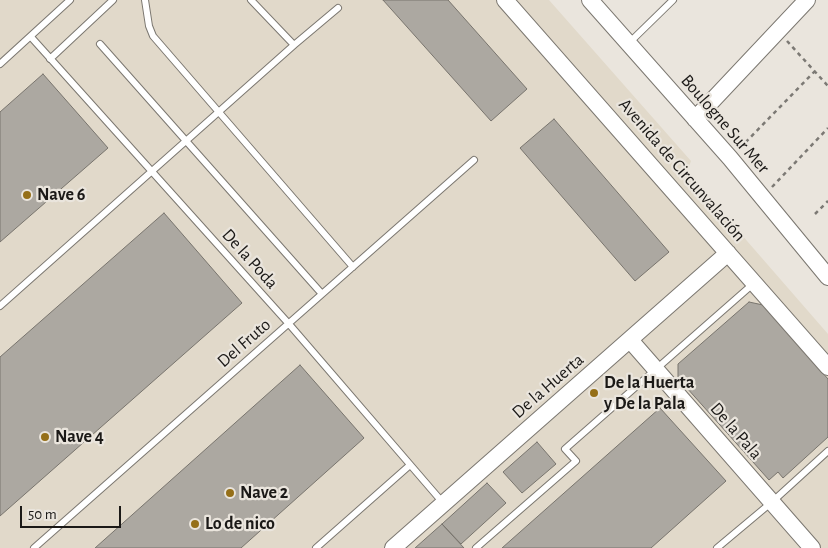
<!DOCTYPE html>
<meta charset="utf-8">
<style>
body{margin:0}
#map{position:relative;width:828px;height:548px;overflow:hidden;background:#eae5dd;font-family:"Alegreya Sans",sans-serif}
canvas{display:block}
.scale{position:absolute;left:20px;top:506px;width:101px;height:22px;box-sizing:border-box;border:2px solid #1b1917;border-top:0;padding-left:6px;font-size:15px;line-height:18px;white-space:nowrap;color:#1b1917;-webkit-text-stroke:4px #eae5dd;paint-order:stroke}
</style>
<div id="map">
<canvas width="828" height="548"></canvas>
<div class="scale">50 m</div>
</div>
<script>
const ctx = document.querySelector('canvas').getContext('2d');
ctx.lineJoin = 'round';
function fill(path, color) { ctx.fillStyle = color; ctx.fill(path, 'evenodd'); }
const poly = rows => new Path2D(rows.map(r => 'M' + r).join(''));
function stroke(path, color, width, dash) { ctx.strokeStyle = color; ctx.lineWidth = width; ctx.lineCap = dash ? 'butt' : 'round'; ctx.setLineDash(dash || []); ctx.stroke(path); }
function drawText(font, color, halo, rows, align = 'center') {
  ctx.font = font + ' "Alegreya Sans",sans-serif'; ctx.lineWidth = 4.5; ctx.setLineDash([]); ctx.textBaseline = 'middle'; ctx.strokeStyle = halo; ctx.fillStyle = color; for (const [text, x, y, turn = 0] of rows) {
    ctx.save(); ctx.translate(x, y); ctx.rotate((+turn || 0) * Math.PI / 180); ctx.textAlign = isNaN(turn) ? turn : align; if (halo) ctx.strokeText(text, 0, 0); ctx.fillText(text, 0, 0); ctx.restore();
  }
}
fill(poly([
 [0,0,549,0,691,161,687,172,828,334,828,548,0,548]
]), '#e1d9ca');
const building = poly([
 [383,0,448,0,527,89,491,121,383,0],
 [43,74,108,148,0,242,0,112,43,74],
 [554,119,669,252,635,281,520,148,554,119],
 [164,213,242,303,0,516,0,357,164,213],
 [749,302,763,305,828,379,828,437,783,478,778,472,769,480,678,378,678,364,749,302],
 [300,365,364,438,241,548,95,548,300,365],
 [660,408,726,481,651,548,502,548,660,408],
 [537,442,556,464,522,493,503,472,537,442],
 [487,483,506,503,461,544,442,524,487,483],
 [442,524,464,548,415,548,442,524]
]);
fill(building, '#aca8a1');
stroke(building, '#79756e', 1);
const service = poly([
 [145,0,149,26,153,36,353,267],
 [251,0,294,45],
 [31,37,289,324,444,504],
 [629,43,673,0],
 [100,44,322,294],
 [50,59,113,0],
 [0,64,70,0],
 [0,306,294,45,338,8],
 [34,548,474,160],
 [316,548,410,465],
 [476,548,576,461,565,449,753,284],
 [717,548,772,502,828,451]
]);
const tertiary = poly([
 [505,0,828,367],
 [590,0,730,158,828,277],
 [695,119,807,0],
 [630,340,812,548],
 [393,548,728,253]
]);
stroke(service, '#7b7770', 8);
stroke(tertiary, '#7b7770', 18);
stroke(poly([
 [787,41,828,86],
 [740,148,815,71],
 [772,187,828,128],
 [815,214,828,201]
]), '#7c7974', 2.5, [4, 4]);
stroke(service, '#fff', 6);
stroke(tertiary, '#fff', 16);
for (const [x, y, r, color] of [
 [27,195,5,"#956f18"],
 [594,393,5,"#956f18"],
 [45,437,5,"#956f18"],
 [230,493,5,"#956f18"],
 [195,524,5,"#956f18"]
]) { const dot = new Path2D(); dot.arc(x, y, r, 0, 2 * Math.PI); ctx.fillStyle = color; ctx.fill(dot); stroke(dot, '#eae5dd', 2); }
drawText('18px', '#1b1917', '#eae5dd', [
 ["Boulogne Sur Mer",725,124,49],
 ["Avenida de Circunvalación",682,170,49],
 ["De la Poda",250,259,48],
 ["Del Fruto",244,343,-41],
 ["De la Huerta",548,386,-41],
 ["De la Pala",736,431,49]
]);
drawText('bold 18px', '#1b1917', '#eae5dd', [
 ["Nave 6",37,195],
 ["De la Huerta",604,383],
 ["y De la Pala",604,404],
 ["Nave 4",55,437],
 ["Nave 2",240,493],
 ["Lo de nico",205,524]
], 'left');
</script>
